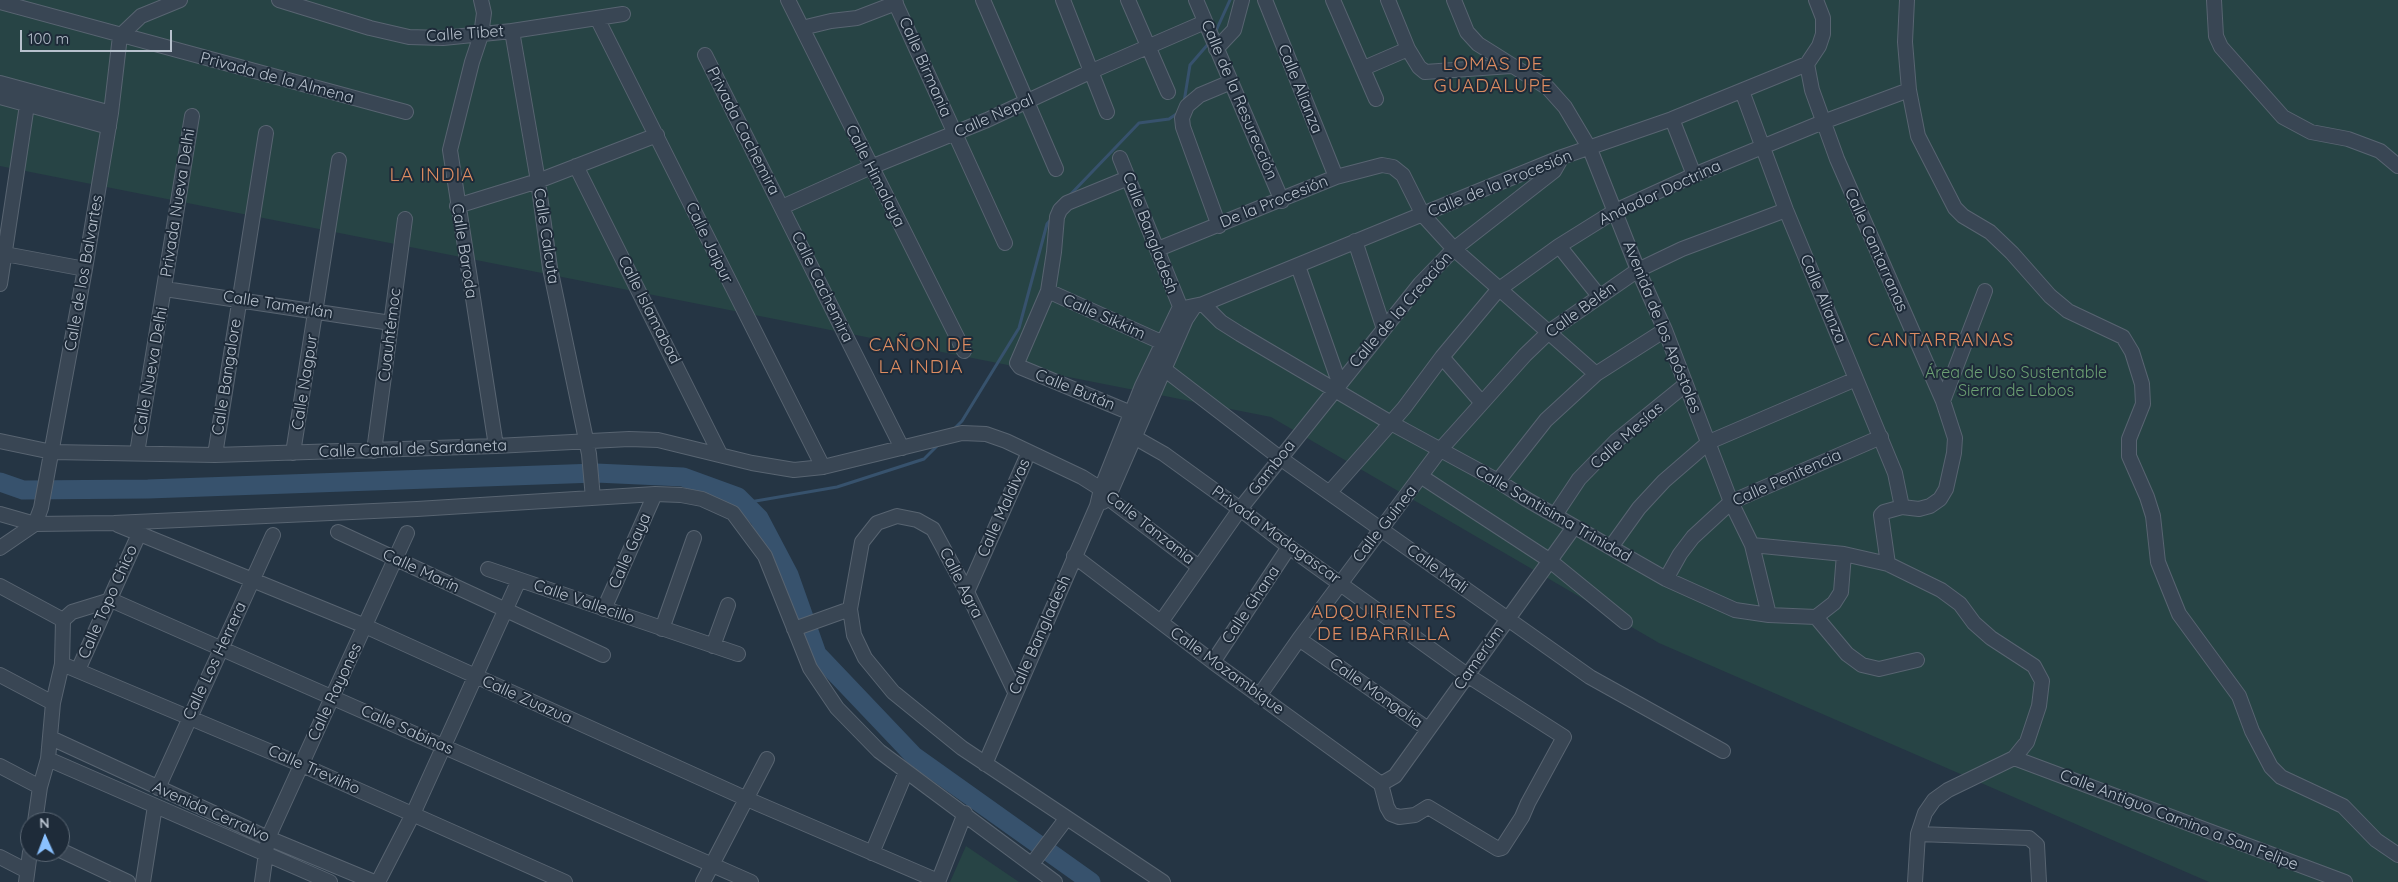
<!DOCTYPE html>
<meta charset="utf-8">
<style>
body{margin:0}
#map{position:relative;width:2398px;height:882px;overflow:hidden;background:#253544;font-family:Quicksand,sans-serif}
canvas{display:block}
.north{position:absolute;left:20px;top:812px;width:50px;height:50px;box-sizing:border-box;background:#1e2b39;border:1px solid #5b6774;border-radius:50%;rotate:358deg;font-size:14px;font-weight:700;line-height:20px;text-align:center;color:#b7c1cd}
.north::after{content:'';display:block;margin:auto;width:18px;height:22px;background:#8ac1ff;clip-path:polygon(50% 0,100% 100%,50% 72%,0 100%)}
.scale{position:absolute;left:20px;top:30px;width:152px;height:22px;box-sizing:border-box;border:2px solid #b7c1cd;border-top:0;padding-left:6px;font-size:15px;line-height:18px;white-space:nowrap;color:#b7c1cd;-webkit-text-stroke:4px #1e2b39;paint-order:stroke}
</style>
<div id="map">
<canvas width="2398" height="882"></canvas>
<div class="north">N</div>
<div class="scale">100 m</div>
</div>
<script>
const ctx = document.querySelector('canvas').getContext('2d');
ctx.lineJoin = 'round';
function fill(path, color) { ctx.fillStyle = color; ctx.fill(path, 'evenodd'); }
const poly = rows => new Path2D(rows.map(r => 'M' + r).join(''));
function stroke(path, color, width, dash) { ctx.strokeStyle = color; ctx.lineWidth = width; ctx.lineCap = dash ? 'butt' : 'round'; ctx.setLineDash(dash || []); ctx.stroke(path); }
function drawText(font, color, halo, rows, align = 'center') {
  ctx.font = font + ' Quicksand,sans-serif'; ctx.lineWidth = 4; ctx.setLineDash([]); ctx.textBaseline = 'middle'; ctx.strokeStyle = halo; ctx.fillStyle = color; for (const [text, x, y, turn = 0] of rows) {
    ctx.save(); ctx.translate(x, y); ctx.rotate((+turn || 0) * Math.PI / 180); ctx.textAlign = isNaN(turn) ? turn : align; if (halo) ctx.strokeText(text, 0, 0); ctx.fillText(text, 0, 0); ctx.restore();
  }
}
fill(poly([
 [0,0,2398,0,2398,882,2209,882,1659,643,1271,417,0,166],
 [966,846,1019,882,950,882]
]), '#274445');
stroke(poly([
 [1215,33,1230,0],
 [1184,102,1190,65,1209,43],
 [1068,197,1139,123,1169,119,1178,113],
 [954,429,962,421,1019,328,1047,224,1052,218],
 [744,503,837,487,924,459,939,444]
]), '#37526d', 3);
stroke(poly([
 [0,482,23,490,148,489,596,473,683,477,738,497,759,518,789,575,817,654,914,756,1091,882]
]), '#37526d', 19);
const minor = poly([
 [279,0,370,28,409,37,443,38,512,31,623,14],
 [481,0,484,13,481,35,472,62,450,150,496,446],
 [788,0,964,351],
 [894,0,1005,243],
 [983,0,1056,169],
 [1063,0,1107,112],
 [1128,0,1168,92],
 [1196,0,1282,201],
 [1265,0,1336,177],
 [1333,0,1376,99],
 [1388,0,1408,49,1419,67,1425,72,1511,66],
 [1454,0,1467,32,1478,44,1548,88,1565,107,1590,149,1638,270,1665,330,1731,502,1752,545,1769,615],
 [1816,0,1823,18,1823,34,1819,46,1807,64,1812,90,1837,159,1943,401,1955,438,1954,453,1946,489,1940,499,1930,506,1919,509,1902,507,1884,512,1881,515,1888,564],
 [1907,0,1905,42,1909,90,1918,136,1955,208,1963,216,1990,232,2012,253,2050,296,2068,311,2123,337,2132,352,2142,384,2143,404,2129,439,2129,456,2147,497,2153,516,2158,562,2179,614,2239,696,2252,731,2271,767,2281,777,2343,806,2376,840,2398,855],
 [2214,0,2216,36,2221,47,2283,117,2311,132,2348,139,2380,151,2398,166],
 [0,2,406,112],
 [597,18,823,467],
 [802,28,831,21,857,18,896,3],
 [512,31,538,181,550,268,589,454,593,498],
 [120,36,141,16,180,0],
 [1216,49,1234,30,1242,0],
 [705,55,902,448],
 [1364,68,1408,49],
 [0,83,111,113],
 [1742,91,1786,210,1895,473,1902,507],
 [0,97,109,127],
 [1672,119,1694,175],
 [1120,158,1184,316],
 [576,166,720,454],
 [1128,178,1067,203,1060,210,1057,217,1054,252,1048,291,1017,363,1020,367,1131,413],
 [457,206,538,181,657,135],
 [782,207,871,167,987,120,1092,71,1205,22],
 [1219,226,1183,127,1182,118,1187,106,1200,95,1231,82],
 [1355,241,1384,329],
 [1559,246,1599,296],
 [1158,249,1336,177,1382,165,1393,167,1403,175,1423,215,1454,249,1596,374],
 [5,254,85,269],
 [1298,266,1339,382],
 [0,284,27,105],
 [165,289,391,323],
 [1048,291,1161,342],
 [1203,304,1221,322,1240,334,1391,423,1498,481,1526,499,1666,579,1735,610,1769,615,1816,617,1847,654,1862,665,1879,669,1917,660],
 [1442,357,1482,403],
 [1164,369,1280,458,1590,677,1723,751],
 [1943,401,1985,291],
 [1134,437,1164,454,1240,509,1289,547,1467,675,1564,737,1528,803,1522,817,1502,848,1498,849,1428,807,1415,815,1399,817,1391,814,1387,807,1381,784],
 [0,441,52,452,215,455,496,446,629,439,658,440,752,463,794,470,823,467,962,433,986,434,1006,441,1082,477,1101,489,1108,498,1199,567],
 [374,451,405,219],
 [137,453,192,116],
 [293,453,339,160],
 [215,455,266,133],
 [1422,477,1549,560,1625,622],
 [1498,481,1546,420,1596,374,1665,330],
 [1330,492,1404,408,1442,357,1498,290,1559,246,1615,211,1694,175,1823,122,1909,90],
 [1103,502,1108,498,1186,319,1194,307],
 [0,514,35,524,114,523,417,509,655,494,681,495,702,499,733,513,765,556,810,668,837,708,879,751,1055,882],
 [1555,515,1579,479,1616,441,1685,385],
 [118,525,365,626,747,799,938,881],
 [338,532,603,655],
 [1752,545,1844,554,1888,564,1941,590,1960,604,1974,623,1991,638,2034,666,2042,681,2039,706,2027,742,2014,758,1948,790,1934,800,1925,813,1918,834,1915,882],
 [1611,547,1639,508,1664,481,1709,442,1856,379],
 [0,548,35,524,41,508,85,269,111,113,120,36],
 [1074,556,1213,662,1381,784],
 [488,569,738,654],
 [1666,579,1680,554,1693,537,1731,502,1881,437],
 [0,586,63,620],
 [967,592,1029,452],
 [604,609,655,494],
 [1816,617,1834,603,1841,592,1844,554],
 [63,620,72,612,111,600,751,882],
 [1161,622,1240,509,1420,284,1454,249,1554,171,1562,157],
 [662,629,694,538],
 [794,629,850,609],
 [1299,639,1428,729],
 [713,646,728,605],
 [1213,662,1289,547],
 [62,664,302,765,565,882],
 [78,670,139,534],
 [0,675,53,703],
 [1015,692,967,592,933,529,917,520,897,516,877,523,862,542,850,609,854,635,865,658,893,692,962,748,1163,882],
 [1259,696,1299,639,1440,450,1525,355,1550,331,1638,270,1682,249,1786,210],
 [51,738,268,838,374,882],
 [2014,758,2345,882],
 [48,759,330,882],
 [985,764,1097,506,1101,489,1142,386,1179,309,1203,304,1562,157,1672,119,1807,64],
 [0,766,40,787],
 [1381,784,1395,776,1574,527],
 [158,788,273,535],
 [35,822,40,787,48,759,53,703,62,664,63,620],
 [1918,834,2029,838,2037,845,2039,882],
 [60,850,128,882],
 [872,853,906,772],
 [0,857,27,871],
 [1032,864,1066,819],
 [26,882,30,852],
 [143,882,155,806],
 [262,882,268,838,407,533],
 [378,882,413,814,519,580],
 [703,882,767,759],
 [938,882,965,813]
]);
stroke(minor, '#586471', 16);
stroke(minor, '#394654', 14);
drawText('16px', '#b7c1cd', '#1e2b39', [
 ["Calle Tibet",465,34,-4],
 ["Calle Birmania",925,67,66],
 ["Privada de la Almena",277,78,15],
 ["Calle Alianza",1300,89,68],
 ["Calle de la Resurección",1239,100,67],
 ["Calle Nepal",994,116,-24],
 ["Privada Cachemira",743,131,63],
 ["Calle Himalaya",875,176,63],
 ["Calle de la Procesión",1500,184,-22],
 ["Andador Doctrina",1660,193,-25],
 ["De la Procesión",1274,202,-22],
 ["Privada Nueva Delhi",178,203,-81],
 ["Calle Bangladesh",1150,233,69],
 ["Calle Calcuta",546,236,81],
 ["Calle Jaipur",709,243,64],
 ["Calle Cantarranas",1876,250,66],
 ["Calle Baroda",464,251,81],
 ["Calle de los Balvartes",84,273,-80],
 ["Calle Cachemira",822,287,64],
 ["Calle Alianza",1823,299,67],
 ["Calle Tamerlán",278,305,9],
 ["Calle Islamabad",649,310,63],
 ["Calle de la Creación",1401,310,-49],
 ["Calle Belén",1581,310,-36],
 ["Calle Sikkim",1104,317,24],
 ["Avenida de los Apóstoles",1662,327,68],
 ["Cuauhtémoc",390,335,-83],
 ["Calle Nueva Delhi",151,371,-80],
 ["Calle Bangalore",227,377,-81],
 ["Calle Nagpur",305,382,-81],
 ["Calle Bután",1075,390,22],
 ["Calle Mesías",1627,436,-42],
 ["Calle Canal de Sardaneta",413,449,-2],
 ["Gamboa",1272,468,-52],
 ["Calle Penitencia",1787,478,-24],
 ["Calle Maldivas",1004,508,-66],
 ["Calle Santisima Trinidad",1553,514,30],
 ["Calle Guinea",1385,524,-52],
 ["Calle Tanzania",1150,528,38],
 ["Privada Madagascar",1276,535,36],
 ["Calle Gaya",630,551,-66],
 ["Calle Mali",1437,569,36],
 ["Calle Marín",421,571,25],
 ["Calle Agra",961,583,63],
 ["Calle Topo Chico",108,602,-66],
 ["Calle Vallecillo",584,602,19],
 ["Calle Ghana",1251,605,-56],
 ["Calle Bangladesh",1040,635,-66],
 ["Camerúm",1479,658,-55],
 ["Calle Los Herrera",215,661,-65],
 ["Calle Mozambique",1227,671,36],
 ["Calle Rayones",335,692,-65],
 ["Calle Mongolia",1376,693,35],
 ["Calle Zuazua",527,700,24],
 ["Calle Sabinas",407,730,24],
 ["Calle Trevilño",314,770,24],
 ["Avenida Cerralvo",211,812,24],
 ["Calle Antiguo Camino a San Felipe",2179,820,21]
]);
drawText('16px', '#6ca073', '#1e2b39', [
 ["Área de Uso Sustentable",2016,373],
 ["Sierra de Lobos",2016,391]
]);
ctx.letterSpacing = '1px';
drawText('19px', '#de8c61', '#1e2b39', [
 ["LOMAS DE",1493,64],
 ["GUADALUPE",1493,86],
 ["LA INDIA",432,175],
 ["CANTARRANAS",1941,340],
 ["CAÑON DE",921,345],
 ["LA INDIA",921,367],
 ["ADQUIRIENTES",1384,612],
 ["DE IBARRILLA",1384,634]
]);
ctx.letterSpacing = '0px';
</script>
